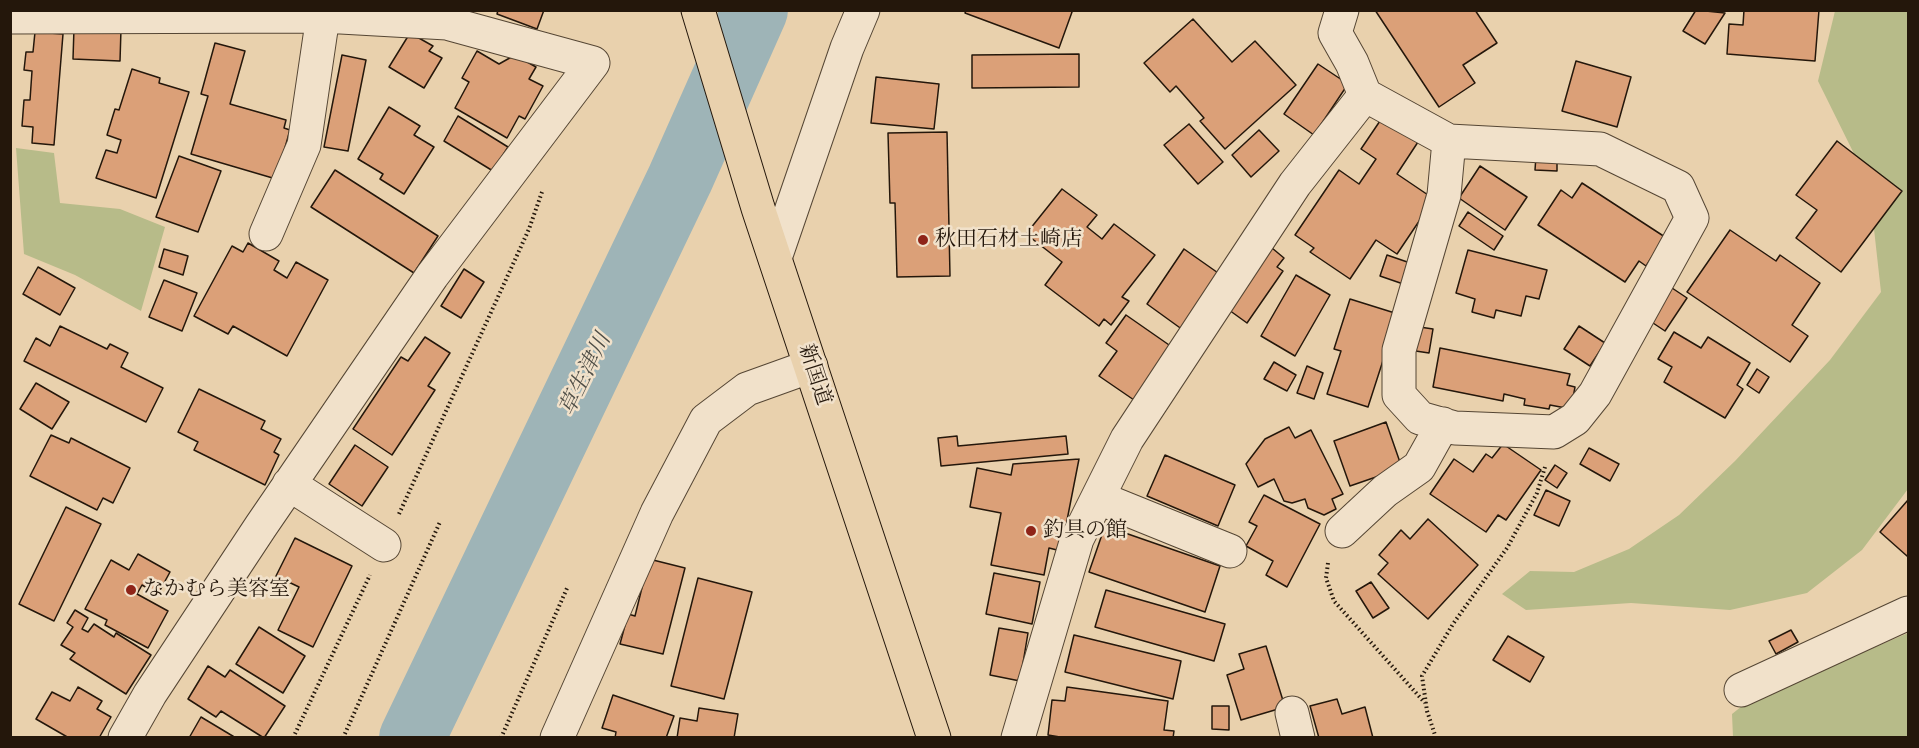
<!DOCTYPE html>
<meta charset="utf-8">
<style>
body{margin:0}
#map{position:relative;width:1919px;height:748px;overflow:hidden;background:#e9d1ad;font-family:"Libre Bodoni",serif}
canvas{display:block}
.frame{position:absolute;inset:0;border:12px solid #24170b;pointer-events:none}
</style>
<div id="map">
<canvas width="1919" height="748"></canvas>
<div class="frame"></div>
</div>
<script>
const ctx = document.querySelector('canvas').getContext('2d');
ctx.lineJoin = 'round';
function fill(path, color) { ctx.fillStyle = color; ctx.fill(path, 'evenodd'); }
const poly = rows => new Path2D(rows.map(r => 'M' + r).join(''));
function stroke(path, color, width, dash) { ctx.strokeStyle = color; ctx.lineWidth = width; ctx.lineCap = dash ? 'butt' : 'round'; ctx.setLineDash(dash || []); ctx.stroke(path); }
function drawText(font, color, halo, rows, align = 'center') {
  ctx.font = font + ' "Libre Bodoni","Noto Serif JP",serif'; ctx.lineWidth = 5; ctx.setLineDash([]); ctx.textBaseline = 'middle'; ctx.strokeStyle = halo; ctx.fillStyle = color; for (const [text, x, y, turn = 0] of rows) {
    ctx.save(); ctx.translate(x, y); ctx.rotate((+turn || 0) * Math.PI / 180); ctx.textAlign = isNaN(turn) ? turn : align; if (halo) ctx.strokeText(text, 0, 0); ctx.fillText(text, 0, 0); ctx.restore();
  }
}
fill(poly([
 [1835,11,1908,11,1908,489,1862,550,1807,593,1730,610,1631,603,1526,610,1502,594,1530,571,1574,572,1629,549,1679,515,1735,461,1830,360,1881,292,1869,184,1818,81],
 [16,148,54,153,60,203,120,209,165,227,141,311,75,275,24,254],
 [1908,633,1908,737,1733,737,1732,714,1747,702]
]), '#b7bb89');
stroke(poly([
 [412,738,680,179,755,10]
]), '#9eb4b7', 66);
const building = poly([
 [498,10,544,10,537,29,497,14,498,10],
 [966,10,1069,10,1072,12,1059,48,965,13,966,10],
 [1375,10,1475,10,1497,43,1463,65,1475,83,1439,107,1375,10],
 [1696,10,1725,13,1705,44,1683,31,1696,10],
 [1744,10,1819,10,1815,61,1727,54,1729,24,1743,25,1744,10],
 [1193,19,1232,62,1255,41,1296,85,1225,149,1200,121,1204,118,1176,86,1170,92,1144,63,1193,19],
 [74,28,121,29,120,61,73,59,74,28],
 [35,32,63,34,54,145,32,143,33,127,22,126,24,100,30,100,32,71,24,70,26,52,33,52,35,32],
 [410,33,433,46,429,51,442,58,424,88,389,67,410,33],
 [215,43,245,51,230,104,286,120,284,128,290,130,276,179,191,154,208,96,201,94,215,43],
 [477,51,499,64,515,55,536,67,529,79,543,86,525,119,519,116,507,138,455,108,469,82,462,78,477,51],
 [1079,54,1079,87,972,88,972,55,1079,54],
 [342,55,366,60,348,151,324,147,342,55],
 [1576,61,1631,77,1617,127,1562,111,1576,61],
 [1318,64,1348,84,1314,135,1284,114,1318,64],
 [132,69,160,78,159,83,189,92,156,198,96,178,106,150,117,153,121,140,107,135,115,109,119,110,132,69],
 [876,77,939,84,934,129,871,123,876,77],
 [389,107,420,126,414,135,434,147,404,194,380,179,383,174,358,159,389,107],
 [458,116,508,147,493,171,444,141,458,116],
 [1382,118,1418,142,1397,174,1434,199,1397,254,1376,240,1350,279,1310,252,1314,248,1295,235,1339,170,1359,184,1376,159,1361,149,1382,118],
 [1189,124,1223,162,1198,184,1164,145,1189,124],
 [1259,130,1279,151,1251,177,1232,155,1259,130],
 [947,132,950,276,897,277,895,203,890,203,888,133,947,132],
 [1837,141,1902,191,1841,272,1796,238,1817,210,1796,195,1837,141],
 [179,156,221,171,198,232,156,217,179,156],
 [1536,156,1557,157,1557,171,1535,170,1536,156],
 [1480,166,1527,197,1505,230,1459,198,1480,166],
 [335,170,438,236,414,273,311,207,335,170],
 [1582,183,1665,237,1646,266,1639,261,1625,282,1538,225,1561,190,1572,198,1582,183],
 [1062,189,1097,215,1087,227,1102,239,1114,224,1155,255,1122,297,1129,301,1111,325,1104,319,1099,326,1045,285,1062,262,1026,234,1062,189],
 [1468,212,1503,236,1494,250,1459,226,1468,212],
 [1730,230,1776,261,1780,255,1820,283,1792,325,1808,336,1790,362,1687,292,1730,230],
 [248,243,279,261,274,270,287,278,296,262,328,280,287,356,233,326,228,334,194,316,232,246,243,252,248,243],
 [1272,248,1284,258,1277,267,1283,271,1247,323,1229,310,1272,248],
 [164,249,188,256,183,275,159,267,164,249],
 [1184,249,1221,275,1183,330,1147,304,1184,249],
 [1468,250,1547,270,1539,299,1526,296,1521,316,1496,310,1494,318,1472,312,1475,299,1456,293,1468,250],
 [1387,255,1416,265,1409,286,1380,276,1387,255],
 [38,267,75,288,60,315,23,294,38,267],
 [464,269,484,282,461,318,441,306,464,269],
 [1296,275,1330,295,1295,356,1261,336,1296,275],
 [164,280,197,293,182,331,149,317,164,280],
 [1669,286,1687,298,1665,331,1647,319,1669,286],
 [1350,299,1398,314,1368,407,1327,394,1341,351,1334,349,1350,299],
 [1126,315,1172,347,1134,400,1099,376,1117,351,1106,343,1126,315],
 [60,326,107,349,110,344,128,353,121,367,163,388,146,422,24,361,36,338,50,346,60,326],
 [1413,326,1433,329,1429,353,1409,350,1413,326],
 [1579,326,1605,343,1590,366,1564,349,1579,326],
 [1674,332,1701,348,1708,337,1750,363,1737,385,1743,389,1725,418,1664,382,1672,367,1658,359,1674,332],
 [425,337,450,353,428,386,435,390,392,455,353,429,401,357,408,361,425,337],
 [1440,348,1570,374,1567,385,1575,387,1571,409,1550,405,1549,409,1524,405,1525,399,1504,394,1503,401,1433,387,1440,348],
 [1274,362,1296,375,1287,391,1264,379,1274,362],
 [1307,366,1323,373,1314,399,1297,393,1307,366],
 [1757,369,1769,377,1759,393,1747,385,1757,369],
 [36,383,69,402,52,429,20,409,36,383],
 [199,389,265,421,261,429,281,439,274,452,279,455,265,485,194,450,198,442,178,432,199,389],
 [1386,422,1402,468,1350,486,1334,441,1386,422],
 [1289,427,1295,438,1311,430,1343,494,1332,499,1336,509,1324,515,1308,508,1305,499,1292,503,1284,501,1274,479,1258,487,1246,464,1265,439,1289,427],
 [51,435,69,443,71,438,130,468,113,503,103,498,97,510,30,476,51,435],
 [957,436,958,446,1066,436,1068,454,941,466,938,438,957,436],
 [1503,444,1541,470,1506,520,1498,515,1486,532,1430,494,1454,459,1473,472,1486,454,1492,458,1503,444],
 [355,445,388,467,362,506,329,484,355,445],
 [1589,448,1619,464,1610,481,1580,464,1589,448],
 [1165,455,1235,485,1218,526,1147,496,1165,455],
 [1079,459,1061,551,1049,548,1044,575,991,565,1001,513,970,507,977,468,1011,475,1013,464,1079,459],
 [1555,465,1567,473,1557,488,1545,480,1555,465],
 [1546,490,1570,501,1559,526,1534,515,1546,490],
 [1264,495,1320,524,1287,587,1266,575,1273,561,1246,546,1257,526,1249,522,1264,495],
 [1908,500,1908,554,1907,556,1880,532,1908,500],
 [66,507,101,524,54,621,19,604,66,507],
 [1428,519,1478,565,1428,619,1378,574,1388,563,1379,555,1401,530,1410,539,1428,519],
 [1105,526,1220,566,1205,612,1089,572,1105,526],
 [295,538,352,566,313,647,278,630,299,587,276,576,295,538],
 [138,554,170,572,158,594,142,585,137,594,168,611,148,648,105,625,107,620,85,609,111,560,129,570,138,554],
 [649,559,685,568,663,654,620,644,628,614,635,616,649,559],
 [994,573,1040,582,1032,624,986,614,994,573],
 [698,578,752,592,724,699,671,686,698,578],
 [1371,582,1389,608,1373,618,1356,591,1371,582],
 [1106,590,1225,624,1214,661,1095,627,1106,590],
 [75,610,88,618,82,629,88,632,94,624,114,637,116,633,151,655,126,694,70,659,75,653,61,645,73,627,67,623,75,610],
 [259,627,305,656,283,693,236,664,259,627],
 [999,628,1028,633,1020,681,990,675,999,628],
 [1791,630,1798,642,1776,654,1769,641,1791,630],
 [1074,635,1181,661,1173,699,1065,672,1074,635],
 [1508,636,1544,657,1530,682,1493,660,1508,636],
 [1266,646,1285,707,1241,720,1227,675,1244,669,1239,654,1266,646],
 [208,666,225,677,230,670,285,706,264,738,221,711,216,717,188,699,208,666],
 [78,687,102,701,97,709,111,717,99,738,69,738,36,719,52,692,70,701,78,687],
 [1067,687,1168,701,1164,730,1174,731,1173,738,1066,738,1048,735,1052,700,1065,701,1067,687],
 [613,695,674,716,666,738,615,738,616,732,602,728,613,695],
 [1337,699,1342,714,1365,707,1373,738,1319,738,1310,706,1337,699],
 [1212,706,1229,706,1229,730,1212,729,1212,706],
 [699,708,738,714,734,738,677,738,680,718,697,721,699,708],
 [201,717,236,738,189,738,201,717]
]);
fill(building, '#dba078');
stroke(building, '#24170b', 1.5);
const street = poly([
 [10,17,323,16,447,23,593,63,432,276,261,526,150,694,125,738],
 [1365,95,1449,141,1444,195,1399,350,1399,395,1420,418,1455,428,1554,432,1575,419,1595,394,1692,218,1678,187,1600,149,1449,141],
 [266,234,304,145,323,16],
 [775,258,847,48,863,10],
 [289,484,384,545],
 [1099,498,1230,551],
 [1342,531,1385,491,1419,467,1443,424],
 [1741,690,1908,613],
 [1292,713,1298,738],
 [557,738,657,513,706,420,747,389,811,366],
 [1018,738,1077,539,1127,439,1295,184,1365,95,1352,63,1335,33,1342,10]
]);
const primary = poly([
 [698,10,758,208,934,738]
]);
stroke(street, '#554634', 35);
stroke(primary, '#24170b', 35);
stroke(poly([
 [399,514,529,229,542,192],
 [1328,563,1326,578,1334,601,1425,703],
 [293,738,370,575],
 [343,738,440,522],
 [501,738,568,586],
 [1436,738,1427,711,1422,676,1453,624,1507,548,1537,493,1545,467]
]), '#24170b', 4, [1.5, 3]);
stroke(street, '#f1e1ca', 33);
stroke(primary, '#e9d1ad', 33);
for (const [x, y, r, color] of [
 [923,240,6,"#8f2418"],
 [1031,531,6,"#8f2418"],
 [131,590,6,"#8f2418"]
]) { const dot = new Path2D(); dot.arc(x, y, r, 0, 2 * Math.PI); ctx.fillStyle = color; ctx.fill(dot); stroke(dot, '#f1e1ca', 2); }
drawText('21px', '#24170b', '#f1e1ca', [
 ["秋田石材土崎店",935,240],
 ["釣具の館",1043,531],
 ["なかむら美容室",143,590]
], 'left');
drawText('21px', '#24170b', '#f1e1ca', [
 ["新国道",814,375,72]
]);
drawText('italic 22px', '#4f4e47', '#f1e1ca', [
 ["草生津川",586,375,-64]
]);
</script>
